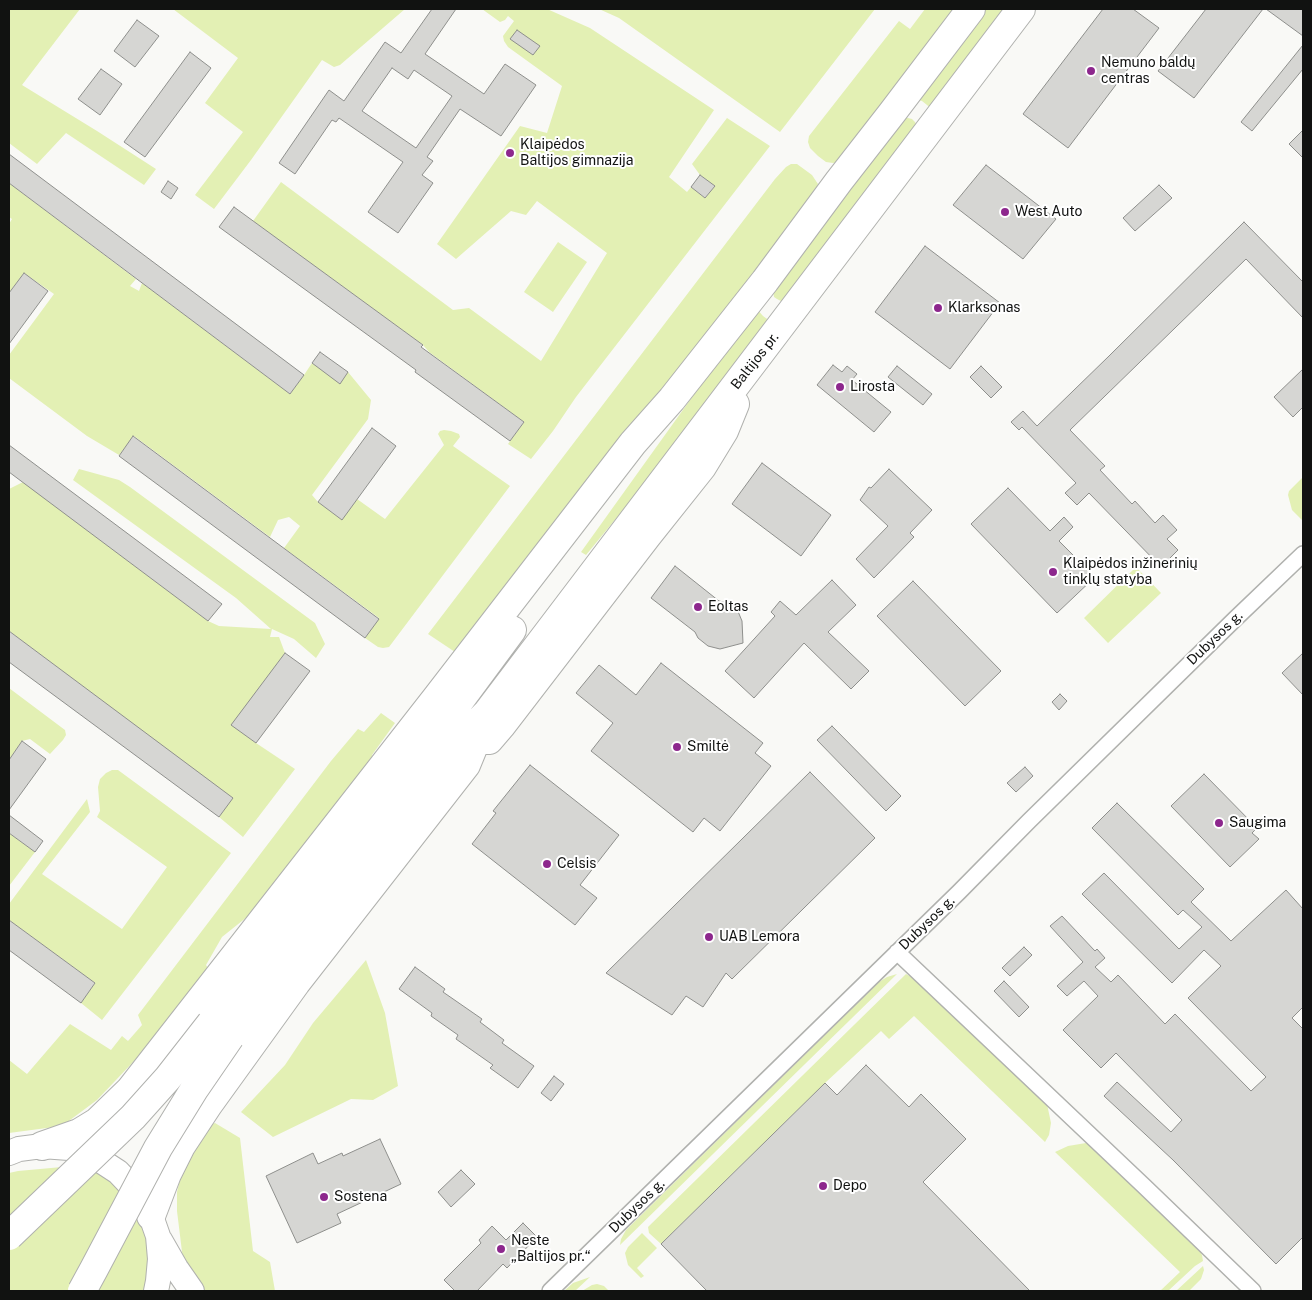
<!DOCTYPE html>
<meta charset="utf-8">
<style>
body{margin:0}
#map{position:relative;width:1312px;height:1300px;overflow:hidden;background:#f9f9f6;font-family:"Public Sans",sans-serif}
canvas{display:block}
.frame{position:absolute;inset:0;border:10px solid #111211;pointer-events:none}
</style>
<div id="map">
<canvas width="1312" height="1300"></canvas>
<div class="frame"></div>
</div>
<script>
const ctx = document.querySelector('canvas').getContext('2d');
ctx.lineJoin = 'round';
function fill(path, color) { ctx.fillStyle = color; ctx.fill(path, 'evenodd'); }
const poly = rows => new Path2D(rows.map(r => 'M' + r).join(''));
function stroke(path, color, width, dash) { ctx.strokeStyle = color; ctx.lineWidth = width; ctx.lineCap = dash ? 'butt' : 'round'; ctx.setLineDash(dash || []); ctx.stroke(path); }
function drawText(font, color, halo, rows, align = 'center') {
  ctx.font = font + ' "Public Sans",sans-serif'; ctx.lineWidth = 4; ctx.setLineDash([]); ctx.textBaseline = 'middle'; ctx.strokeStyle = halo; ctx.fillStyle = color; for (const [text, x, y, turn = 0] of rows) {
    ctx.save(); ctx.translate(x, y); ctx.rotate((+turn || 0) * Math.PI / 180); ctx.textAlign = isNaN(turn) ? turn : align; if (halo) ctx.strokeText(text, 0, 0); ctx.fillText(text, 0, 0); ctx.restore();
  }
}
fill(poly([
 [9,9,80,9,22,85,97,131,156,169,144,185,66,133,37,164,9,143],
 [173,9,405,9,340,65,334,67,322,60,251,160,214,209,195,195,243,132,205,103,238,58],
 [482,9,547,9,590,28,714,110,669,177,687,192,691,187,705,198,714,186,700,175,692,164,727,118,770,146,576,397,553,431,531,459,508,444,524,422,429,352,423,345,253,221,281,182,453,310,469,308,541,361,607,253,537,201,526,215,511,211,456,259,437,244,520,126,547,133,562,86,508,47,504,41,503,36,514,21,508,16,505,20,500,22],
 [599,9,875,9,780,132,619,18],
 [925,9,955,9,839,162,833,163,826,162,818,156,810,148,808,142,809,136,899,21,910,29],
 [983,9,1012,9,932,109,922,101,915,99],
 [904,117,912,119,915,122,917,126,783,302,777,299,774,297,773,290],
 [791,164,797,164,812,175,818,184,816,192,458,654,428,634,775,179,786,167],
 [9,183,136,279,130,286,139,291,142,283,290,394,304,375,312,363,340,383,348,372,371,400,368,419,312,495,318,502,341,519,357,499,385,519,444,445,438,434,440,431,444,430,451,431,459,434,460,437,453,446,510,486,389,647,383,648,378,647,365,638,379,618,284,548,300,526,289,517,278,520,270,537,134,436,119,455,87,436,9,378,9,355,54,294,24,273,9,293,9,224,12,219,9,217],
 [558,242,587,262,553,312,524,292],
 [756,308,763,316,770,321,707,408,586,555,581,552],
 [79,469,119,480,130,487,315,623,325,644,316,658,294,639,272,629,270,637,279,637,285,653,232,725,256,743,295,769,243,837,219,817,232,798,9,631,9,489,23,482,208,621,219,626,271,629,236,598,73,480],
 [1303,477,1303,521,1292,510,1288,495,1289,491],
 [1136,567,1161,593,1108,643,1084,618],
 [9,688,65,730,66,735,63,740,50,754,30,739,22,741,9,760],
 [381,713,395,723,372,755,374,759,272,897,222,937,206,965,210,972,154,1040,97,1100,62,1126,9,1133,9,1060,27,1074,70,1024,111,1050,122,1036,128,1041,142,1025,138,1015,331,761,358,729,364,732],
 [112,770,118,770,231,853,102,1020,81,1003,95,983,9,920,9,904,87,799,90,812,42,874,122,929,167,867,97,817,100,811,98,787,100,779,106,773],
 [9,833,35,852,9,886],
 [366,960,385,1013,398,1086,373,1100,351,1099,273,1137,241,1112,285,1065,313,1023],
 [897,974,620,1245,621,1239,626,1230,879,982,887,977],
 [906,974,915,979,1047,1104,1051,1123,1049,1135,1045,1142,914,1016,889,1039,881,1031,825,1083,661,1244,649,1233,648,1227],
 [215,1123,240,1138,253,1251,270,1262,275,1291,203,1291,184,1268,177,1211,177,1192,182,1171,207,1126],
 [1086,1143,1096,1149,1197,1246,1202,1255,1203,1261,1195,1266,1168,1291,1160,1291,1180,1272,1055,1152,1068,1146],
 [70,1163,105,1175,123,1190,146,1232,150,1255,149,1279,143,1291,9,1291,9,1173,18,1171,62,1167],
 [642,1233,657,1248,637,1268,644,1276,641,1278,628,1265,625,1253,628,1247],
 [1203,1266,1204,1270,1201,1279,1189,1291,1176,1291],
 [590,1277,575,1291,564,1291,573,1283],
 [597,1284,604,1286,608,1290,606,1291,582,1291,592,1285]
]), '#e3f0b4');
const building = poly([
 [432,9,456,9,425,54,484,94,505,64,536,85,501,136,460,109,427,157,433,161,422,175,433,183,398,233,368,212,403,162,339,118,336,122,332,120,295,174,279,163,329,90,344,101,385,42,401,53,432,9],
 [392,68,408,79,414,70,452,96,416,148,362,111,392,68],
 [1103,9,1133,9,1159,28,1068,148,1023,114,1103,9],
 [1206,9,1263,9,1194,98,1158,71,1206,9],
 [1266,9,1303,9,1303,36,1266,9],
 [137,20,159,36,135,67,114,51,137,20],
 [517,30,540,46,533,55,510,39,517,30],
 [1303,45,1303,69,1252,131,1241,122,1303,45],
 [190,52,211,68,145,157,124,142,190,52],
 [101,69,122,84,100,115,78,99,101,69],
 [1303,130,1303,158,1289,144,1303,130],
 [9,154,304,375,290,394,9,183,9,154],
 [986,165,1056,219,1023,259,953,205,986,165],
 [700,175,715,186,705,198,691,187,700,175],
 [168,181,178,188,171,199,161,192,168,181],
 [1159,185,1172,198,1135,231,1123,218,1159,185],
 [234,207,423,345,421,347,524,422,510,441,415,372,416,370,219,227,234,207],
 [1244,222,1303,282,1303,318,1246,259,1070,430,1105,466,1100,470,1132,504,1135,501,1155,523,1163,515,1177,530,1167,539,1178,550,1161,567,1089,493,1077,505,1065,493,1076,483,1022,427,1019,430,1011,422,1023,411,1037,426,1109,356,1244,222],
 [925,246,1000,303,950,369,875,312,925,246],
 [24,273,48,291,9,344,9,293,24,273],
 [320,352,348,372,340,384,312,363,320,352],
 [833,365,842,372,847,366,857,374,852,380,891,412,874,432,817,385,833,365],
 [897,366,932,394,923,405,888,377,897,366],
 [981,366,1002,387,991,398,970,377,981,366],
 [1303,369,1303,407,1293,417,1274,397,1303,369],
 [372,428,396,446,342,520,318,502,372,428],
 [133,436,379,619,365,638,119,456,133,436],
 [9,445,222,604,208,621,9,472,9,445],
 [762,463,831,515,801,556,732,504,762,463],
 [889,469,932,510,910,533,914,537,874,578,856,559,888,526,860,500,869,487,871,488,889,469],
 [1008,488,1050,531,1064,517,1073,527,1059,541,1095,577,1057,613,971,524,1008,488],
 [675,566,719,601,732,604,737,609,742,621,743,643,720,649,708,646,698,638,695,632,651,598,675,566],
 [832,580,856,605,828,632,869,671,851,689,804,643,754,698,725,671,775,616,771,612,780,601,796,615,832,580],
 [913,581,1001,671,965,706,877,616,913,581],
 [9,631,233,798,219,817,9,662,9,631],
 [285,653,310,671,256,743,231,725,285,653],
 [1303,653,1303,695,1282,673,1303,653],
 [661,663,763,743,755,753,771,766,720,831,704,818,693,832,591,751,613,723,576,693,599,665,636,695,661,663],
 [1060,694,1067,701,1059,710,1052,702,1060,694],
 [832,726,901,796,886,811,817,740,832,726],
 [22,741,46,759,9,810,9,760,22,741],
 [530,765,619,835,580,885,597,898,575,925,472,844,496,813,493,811,530,765],
 [1025,767,1033,776,1016,792,1007,783,1025,767],
 [810,772,875,838,732,979,726,973,703,1007,686,996,672,1015,606,973,810,772],
 [1204,774,1257,828,1252,833,1259,839,1230,867,1171,806,1204,774],
 [1117,803,1204,889,1191,902,1231,941,1286,890,1303,909,1303,1007,1292,1018,1303,1029,1303,1237,1276,1264,1173,1160,1104,1096,1117,1082,1171,1132,1182,1120,1116,1053,1101,1068,1063,1030,1098,996,1084,981,1067,996,1057,986,1083,962,1050,926,1062,916,1095,951,1097,949,1105,958,1095,967,1111,982,1118,975,1165,1024,1175,1014,1251,1091,1266,1077,1188,998,1221,966,1204,950,1172,983,1082,894,1104,873,1179,949,1202,927,1183,910,1178,915,1092,828,1117,803],
 [9,815,43,841,35,852,9,833,9,815],
 [9,920,95,983,81,1003,9,950,9,920],
 [1024,947,1032,955,1010,976,1002,968,1024,947],
 [415,967,445,989,443,992,482,1019,480,1022,504,1040,502,1043,534,1066,518,1088,490,1068,493,1065,456,1039,458,1035,431,1016,432,1013,399,989,415,967],
 [1004,981,1029,1007,1019,1017,994,991,1004,981],
 [866,1065,909,1107,921,1094,966,1139,923,1182,1030,1291,707,1291,661,1244,825,1083,837,1095,866,1065],
 [554,1076,564,1084,551,1101,541,1093,554,1076],
 [380,1139,401,1184,337,1214,341,1223,297,1243,266,1176,313,1153,318,1164,342,1153,343,1156,380,1139],
 [461,1170,475,1184,451,1207,438,1192,461,1170],
 [523,1223,537,1237,507,1268,503,1264,477,1291,455,1291,444,1280,481,1243,479,1240,492,1226,506,1240,523,1223]
]);
fill(building, '#d6d6d3');
stroke(building, '#8e8f8c', 1);
const street = poly([
 [897,952,1145,1187,1253,1291],
 [550,1291,959,892,1029,821,1235,619,1303,554]
]);
const primary = poly([
 [9,1153,19,1149,42,1146,69,1148,95,1157,118,1172,137,1192,151,1216,158,1236,160,1259,158,1281,156,1291],
 [160,1240,176,1268,192,1291]
]);
const highway = poly([
 [489,740,501,726,647,536,702,467,724,431,735,404],
 [211,1023,430,741,512,630],
 [230,1037,446,754,487,713,1021,9],
 [42,1146,79,1133,97,1122,130,1090,437,697,633,443,672,399,765,281,839,181,892,113,971,9],
 [151,1216,167,1174,181,1146,208,1105,296,983,466,765,482,726]
]);
stroke(street, '#b0b1ae', 18);
stroke(primary, '#b0b1ae', 26);
stroke(highway, '#b0b1ae', 30);
stroke(street, '#fff', 15);
stroke(primary, '#fff', 24);
stroke(highway, '#fff', 28);
const highwayBridge = poly([
 [9,1236,133,1117,168,1078,211,1023],
 [82,1291,94,1269,158,1148,195,1088,230,1037]
]);
stroke(highwayBridge, '#b0b1ae', 30, []);
stroke(highwayBridge, '#fff', 28);
for (const [x, y, r, color] of [
 [1091,71,5,"#8d278d"],
 [510,153,5,"#8d278d"],
 [1005,212,5,"#8d278d"],
 [938,308,5,"#8d278d"],
 [840,387,5,"#8d278d"],
 [1053,572,5,"#8d278d"],
 [698,607,5,"#8d278d"],
 [677,747,5,"#8d278d"],
 [1219,823,5,"#8d278d"],
 [547,864,5,"#8d278d"],
 [709,937,5,"#8d278d"],
 [823,1186,5,"#8d278d"],
 [324,1197,5,"#8d278d"],
 [501,1249,5,"#8d278d"]
]) { const dot = new Path2D(); dot.arc(x, y, r, 0, 2 * Math.PI); ctx.fillStyle = color; ctx.fill(dot); stroke(dot, '#fff', 2); }
drawText('14px', '#111211', '#fff', [
 ["Nemuno baldų",1101,63],
 ["centras",1101,79],
 ["Klaipėdos",520,145],
 ["Baltijos gimnazija",520,161],
 ["West Auto",1015,212],
 ["Klarksonas",948,308],
 ["Lirosta",850,387],
 ["Klaipėdos inžinerinių",1063,564],
 ["tinklų statyba",1063,580],
 ["Eoltas",708,607],
 ["Smiltė",687,747],
 ["Saugima",1229,823],
 ["Celsis",557,864],
 ["UAB Lemora",719,937],
 ["Depo",833,1186],
 ["Sostena",334,1197],
 ["Neste",511,1241],
 ["„Baltijos pr.“",511,1257]
], 'left');
drawText('14px', '#111211', '#fff', [
 ["Baltijos pr.",755,361,-52],
 ["Dubysos g.",1215,638,-44],
 ["Dubysos g.",927,923,-44],
 ["Dubysos g.",637,1206,-44]
]);
</script>
